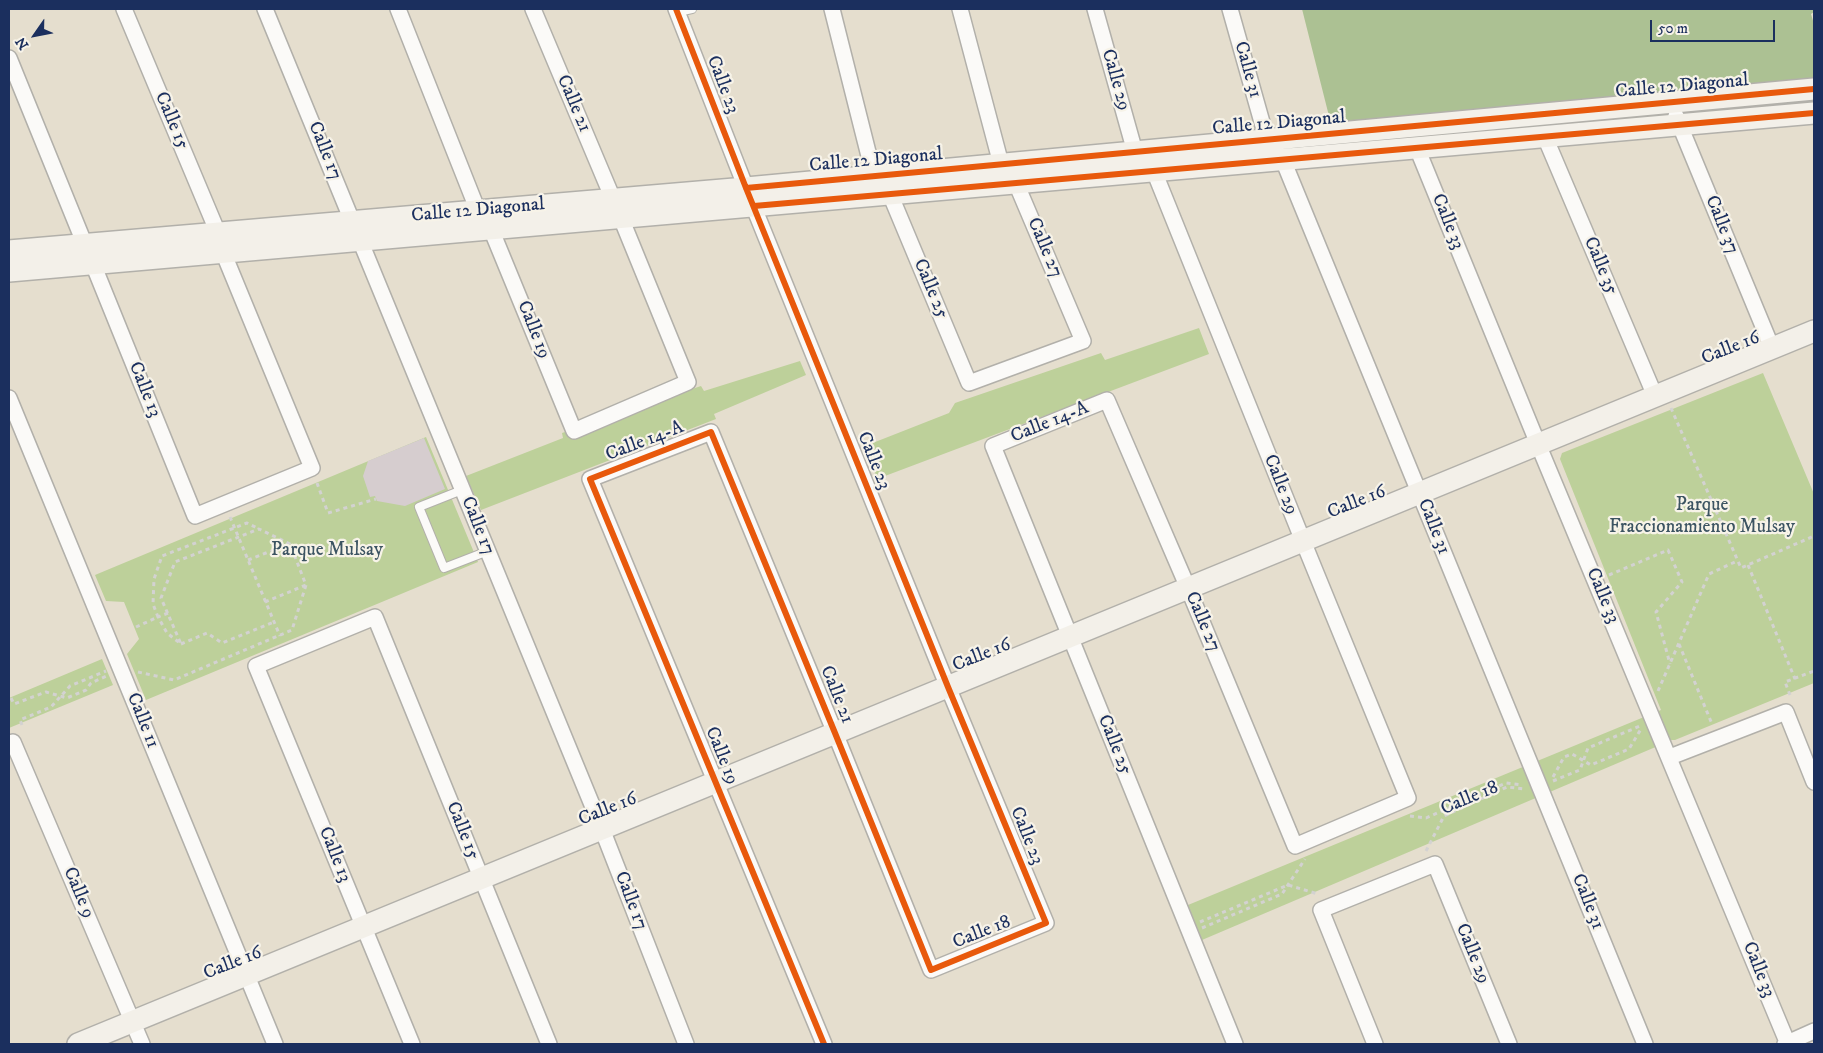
<!DOCTYPE html>
<style>
body{margin:0}
#map{position:relative;width:1823px;height:1053px;overflow:hidden;background:#e5dece;font-family:"IM FELL DW Pica",serif}
canvas{display:block}
.frame{position:absolute;inset:0;border:10px solid #1b2f5e;pointer-events:none}
.north{position:absolute;left:10px;top:10px;width:50px;height:50px;-webkit-text-stroke:4px #f7f3e8;paint-order:stroke;rotate:237deg;font-size:14px;font-weight:700;line-height:20px;text-align:center;color:#1b2f5e}
.north::after{content:'';display:block;margin:auto;width:18px;height:22px;background:#1b2f5e;clip-path:polygon(50% 0,100% 100%,50% 72%,0 100%)}
.scale{position:absolute;left:1650px;top:20px;width:125px;height:22px;box-sizing:border-box;border:2px solid #1b2f5e;border-top:0;padding-left:6px;font-size:15px;line-height:18px;white-space:nowrap;color:#1b2f5e;-webkit-text-stroke:4px #f7f3e8;paint-order:stroke}
</style>
<div id="map">
<canvas width="1823" height="1053"></canvas>
<div class="frame"></div>
<div class="north">N</div>
<div class="scale">50 m</div>
</div>
<script>
const ctx = document.querySelector('canvas').getContext('2d');
ctx.lineJoin = 'round';
function fill(path, color) { ctx.fillStyle = color; ctx.fill(path, 'evenodd'); }
const poly = rows => new Path2D(rows.map(r => 'M' + r).join(''));
function stroke(path, color, width, dash) { ctx.strokeStyle = color; ctx.lineWidth = width; ctx.lineCap = dash ? 'butt' : 'round'; ctx.setLineDash(dash || []); ctx.stroke(path); }
function drawText(font, color, halo, rows, align = 'center') {
  ctx.font = font + ' "IM FELL DW Pica",serif'; ctx.lineWidth = 4.5; ctx.setLineDash([]); ctx.textBaseline = 'middle'; ctx.strokeStyle = halo; ctx.fillStyle = color; for (const [text, x, y, turn = 0] of rows) {
    ctx.save(); ctx.translate(x, y); ctx.rotate((+turn || 0) * Math.PI / 180); ctx.textAlign = isNaN(turn) ? turn : align; if (halo) ctx.strokeText(text, 0, 0); ctx.fillText(text, 0, 0); ctx.restore();
  }
}
fill(poly([
 [1199,328,1209,354,877,479,865,446,949,413,955,403,1101,353,1105,360],
 [800,361,806,375,714,414,716,419,481,510,466,476,563,438,562,433,701,386,704,391],
 [1763,373,1814,494,1814,683,1675,740,1672,740,1202,940,1188,905,1661,710,1560,459,1562,453],
 [426,437,478,562,146,700,127,654,139,639,124,602,106,601,95,575],
 [102,659,113,685,9,728,9,698]
]), '#bdd09a');
fill(poly([
 [1302,9,1814,9,1814,12,1811,14,1814,24,1814,79,1331,124]
]), '#acc193');
fill(poly([
 [424,438,445,489,405,506,377,501,375,496,370,497,363,476,368,461]
]), '#d6cdcf');
const lane = poly([
 [678,12,692,9],
 [462,490,419,507,444,568,488,551]
]);
const street = poly([
 [124,9,218,233],
 [265,9,602,829,686,1044],
 [398,9,478,211],
 [533,9,613,199],
 [676,9,746,188,948,687,1046,923,931,970,835,733,711,432,590,479,824,1044],
 [832,9,874,176],
 [960,9,1001,164],
 [1095,9,1135,152],
 [1230,9,1267,140,1283,160,1645,1044],
 [9,58,85,245],
 [1676,116,1772,348],
 [1545,137,1655,396],
 [1417,148,1538,444,1788,1044],
 [1154,171,1303,541,1408,798,1295,846,1188,588,1107,400,993,446,1235,1044],
 [890,194,969,383,1083,341,1016,183],
 [491,229,574,431,688,382,621,218],
 [93,264,195,516,312,468,223,252],
 [9,398,275,1044],
 [9,744,13,742,142,1044],
 [1670,757,1786,712,1814,782],
 [412,1044,256,666,375,617,549,1044],
 [1375,1044,1321,910,1435,864,1509,1044],
 [1785,1044,1814,1031]
]);
const secondary = poly([
 [9,251,746,188,1814,89],
 [9,271,1814,113],
 [78,1044,1814,331]
]);
stroke(lane, '#b2b0aa', 10);
stroke(street, '#b2b0aa', 18);
stroke(secondary, '#b2b0aa', 24);
stroke(poly([
 [1671,408,1741,568,1814,536],
 [317,483,328,513,376,499],
 [230,517,280,636],
 [248,560,289,544],
 [1748,565,1795,679],
 [1609,575,1668,550,1682,582,1656,612,1670,664],
 [265,602,306,585],
 [168,613,158,617,167,633,181,644],
 [136,627,158,617,153,604,154,579,162,556,247,523,259,529],
 [181,644,207,633,222,643,274,622],
 [1679,644,1712,724],
 [138,672,174,680,292,630,306,585,290,544,259,529,175,562,161,598,181,644],
 [1658,691,1709,574,1737,561],
 [1790,695,1785,682,1814,671],
 [11,698,14,704,46,692,67,698,86,690,91,683,109,675],
 [22,725,20,720,51,707,70,686,106,671],
 [1553,777,1564,757,1572,754,1591,765,1629,749,1641,729],
 [1553,781,1580,770,1588,748,1640,726],
 [1410,816,1426,818,1506,783,1522,785],
 [1426,851,1444,816,1507,787,1524,789],
 [1200,922,1288,885,1318,894],
 [1202,928,1282,894,1305,859]
]), '#d3d2d1', 3, [4, 4]);
stroke(lane, '#fbfaf8', 8);
stroke(street, '#fbfaf8', 15);
stroke(secondary, '#f3f0e9', 21);
stroke(poly([
 [676,9,746,188,948,687,1046,923,931,970,835,733,711,432,590,479,824,1044],
 [746,188,1814,89],
 [754,206,1814,113]
]), '#e8590c', 6);
drawText('19px', '#1b2f5e', '#f7f3e8', [
 ["Calle 31",1247,70,74],
 ["Calle 29",1115,80,74],
 ["Calle 23",722,85,69],
 ["Calle 12 Diagonal",1682,87,-5],
 ["Calle 21",573,104,67],
 ["Calle 15",171,121,67],
 ["Calle 12 Diagonal",1279,124,-5],
 ["Calle 17",324,151,68],
 ["Calle 12 Diagonal",876,161,-5],
 ["Calle 12 Diagonal",478,211,-5],
 ["Calle 33",1447,222,68],
 ["Calle 37",1721,225,68],
 ["Calle 27",1044,248,67],
 ["Calle 35",1600,266,67],
 ["Calle 25",930,289,67],
 ["Calle 19",533,330,68],
 ["Calle 16",1731,349,-22],
 ["Calle 13",144,390,68],
 ["Calle 14-A",1050,423,-22],
 ["Calle 14-A",645,442,-21],
 ["Calle 23",873,461,68],
 ["Calle 29",1280,485,68],
 ["Calle 16",1357,503,-22],
 ["Calle 17",477,526,68],
 ["Calle 31",1433,527,68],
 ["Calle 33",1602,596,67],
 ["Calle 27",1202,622,67],
 ["Calle 16",982,656,-22],
 ["Calle 21",836,695,68],
 ["Calle 11",142,721,68],
 ["Calle 25",1114,745,68],
 ["Calle 19",721,756,68],
 ["Calle 18",1470,799,-23],
 ["Calle 16",608,810,-22],
 ["Calle 15",462,831,68],
 ["Calle 23",1026,836,68],
 ["Calle 13",334,855,68],
 ["Calle 9",78,893,67],
 ["Calle 17",630,901,69],
 ["Calle 31",1587,902,68],
 ["Calle 18",982,933,-22],
 ["Calle 29",1472,954,68],
 ["Calle 16",233,964,-22],
 ["Calle 33",1758,970,68]
]);
drawText('19px', '#3c5462', '#f7f3e8', [
 ["Parque",1702,506],
 ["Fraccionamiento Mulsay",1702,528],
 ["Parque Mulsay",327,551]
]);
</script>
